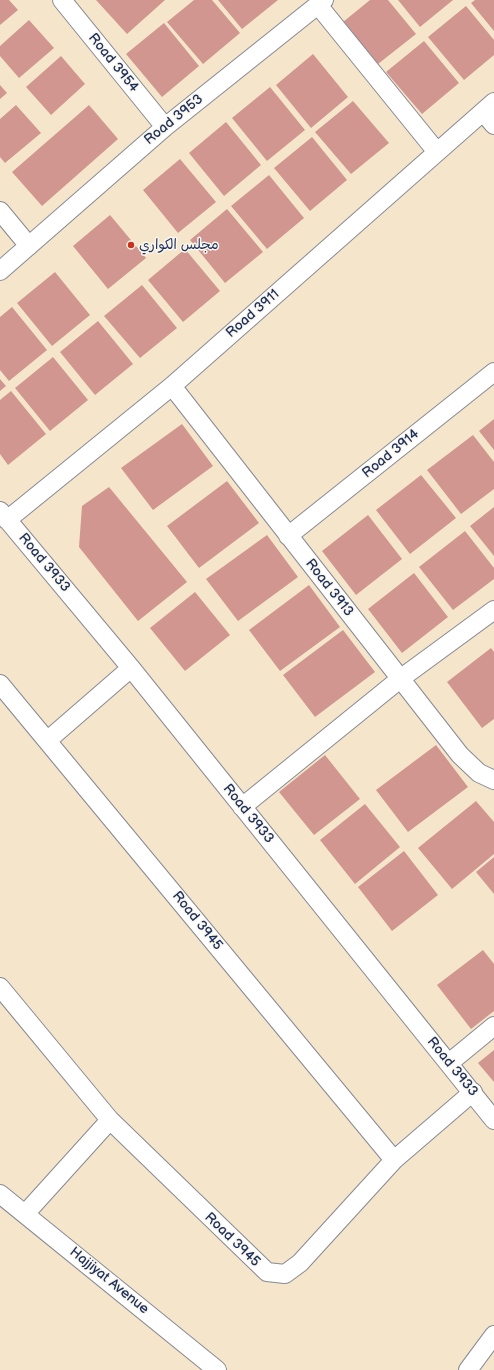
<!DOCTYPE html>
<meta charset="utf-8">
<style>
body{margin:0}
canvas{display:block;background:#f4e5cb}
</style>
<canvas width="494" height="1370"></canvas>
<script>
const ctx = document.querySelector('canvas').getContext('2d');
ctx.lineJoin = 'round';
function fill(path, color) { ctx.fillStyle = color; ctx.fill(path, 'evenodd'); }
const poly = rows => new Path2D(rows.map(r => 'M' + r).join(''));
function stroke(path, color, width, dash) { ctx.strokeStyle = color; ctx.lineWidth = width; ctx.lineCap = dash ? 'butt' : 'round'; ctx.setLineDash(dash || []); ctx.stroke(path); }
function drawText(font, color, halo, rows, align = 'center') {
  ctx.font = font + ' "Balsamiq Sans","Playpen Sans Arabic",sans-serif'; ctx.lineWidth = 3; ctx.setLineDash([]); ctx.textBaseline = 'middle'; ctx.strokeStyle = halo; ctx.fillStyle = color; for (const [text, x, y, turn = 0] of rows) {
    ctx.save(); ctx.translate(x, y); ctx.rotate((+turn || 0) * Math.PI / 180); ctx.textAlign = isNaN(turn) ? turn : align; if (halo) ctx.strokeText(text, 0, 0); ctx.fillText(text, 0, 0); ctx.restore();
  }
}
fill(poly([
 [0,0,9,0,18,10,0,25],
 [96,0,165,0,127,34],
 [194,0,212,0,240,33,203,64,167,22],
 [218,0,278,0,242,29],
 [370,0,388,0,416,34,378,64,343,22],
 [398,0,453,0,420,27],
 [475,0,494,0,494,31,471,3],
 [466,6,494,40,494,55,464,80,428,37],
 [29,20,54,48,19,78,0,56,0,46],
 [164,23,199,66,162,97,126,54],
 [424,41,459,83,422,114,386,72],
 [313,54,348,97,311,128,276,85],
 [61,56,85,84,51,115,26,87],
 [0,85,7,93,0,99],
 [270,87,305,130,267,161,232,118],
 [353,101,389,143,351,174,315,132],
 [16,105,41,133,5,163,0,157,0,119],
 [89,105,118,139,42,206,12,172],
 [226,122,261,165,224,196,189,153],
 [312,137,347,180,310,211,274,168],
 [180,159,216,202,178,233,143,190],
 [269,175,304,218,267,249,231,206],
 [227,209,263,252,225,283,190,240],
 [110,215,146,258,108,289,73,246],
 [185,249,220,291,183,322,148,280],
 [55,272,90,315,52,346,17,303],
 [142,285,177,328,140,358,104,316],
 [12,307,47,350,9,381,0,370,0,317],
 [98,321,133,364,95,395,60,352],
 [53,357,88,400,50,431,15,388],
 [0,379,6,386,0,391],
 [11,391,46,434,8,465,0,454,0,400],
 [494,419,494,450,479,431],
 [182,424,213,466,153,510,121,468],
 [473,435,494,462,494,489,461,514,427,470],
 [421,475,456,518,410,554,376,510],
 [227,481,259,523,199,568,167,526],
 [109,487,187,582,138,621,79,547,82,506],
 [494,507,494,556,470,526],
 [368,515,402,559,356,595,322,551],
 [465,531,494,568,494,579,453,610,419,567],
 [267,535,298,577,238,621,206,579],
 [414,573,448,617,402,653,368,609],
 [309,585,340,627,280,671,249,630],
 [195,592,230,635,185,671,150,628],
 [343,630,375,672,315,717,283,675],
 [491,648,494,652,494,719,482,728,447,682],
 [436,745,468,787,408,832,376,790],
 [325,755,360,799,314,835,279,792],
 [476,801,494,822,494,854,452,889,418,848],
 [365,804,400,847,355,884,320,840],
 [404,851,438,895,392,931,358,887],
 [494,857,494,894,476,872],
 [483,950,494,964,494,1011,471,1029,437,985],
 [494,1050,494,1082,478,1063]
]), '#d29690');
const street = poly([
 [62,0,165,127],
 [318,5,437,152],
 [483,112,494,125],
 [0,211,29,246],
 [0,271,165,127,324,0],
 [172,386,460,755,479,773,494,780],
 [0,511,131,668,494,1120],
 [7,520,172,386,494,102],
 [288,536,494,372],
 [0,684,394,1160],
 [48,740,131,668],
 [242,807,400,679,494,610],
 [0,987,110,1120,267,1272,285,1274,300,1263,394,1160,473,1092],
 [449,1063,494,1026],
 [0,1194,217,1370],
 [25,1214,110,1120],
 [468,1370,494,1335]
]);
stroke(street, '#888a94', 20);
stroke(street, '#fff', 18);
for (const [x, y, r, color] of [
 [131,245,4,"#c8321e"]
]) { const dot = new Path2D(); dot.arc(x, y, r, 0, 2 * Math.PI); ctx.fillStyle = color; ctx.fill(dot); stroke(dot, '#fbf7ec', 1.5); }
drawText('14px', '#1b2f5e', '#fbf7ec', [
 ["Road 3954",113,63,51],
 ["Road 3953",174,120,-39],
 ["Road 3911",253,314,-41],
 ["Road 3914",391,454,-39],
 ["Road 3933",44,563,50],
 ["Road 3913",329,588,52],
 ["Road 3933",248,814,51],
 ["Road 3945",197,921,51],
 ["Road 3933",452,1067,51],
 ["Road 3945",232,1240,44],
 ["Hajjiyat Avenue",109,1281,39]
]);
drawText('14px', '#1b2f5e', '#fbf7ec', [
 ["مجلس الكواري",139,245]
], 'left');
</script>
